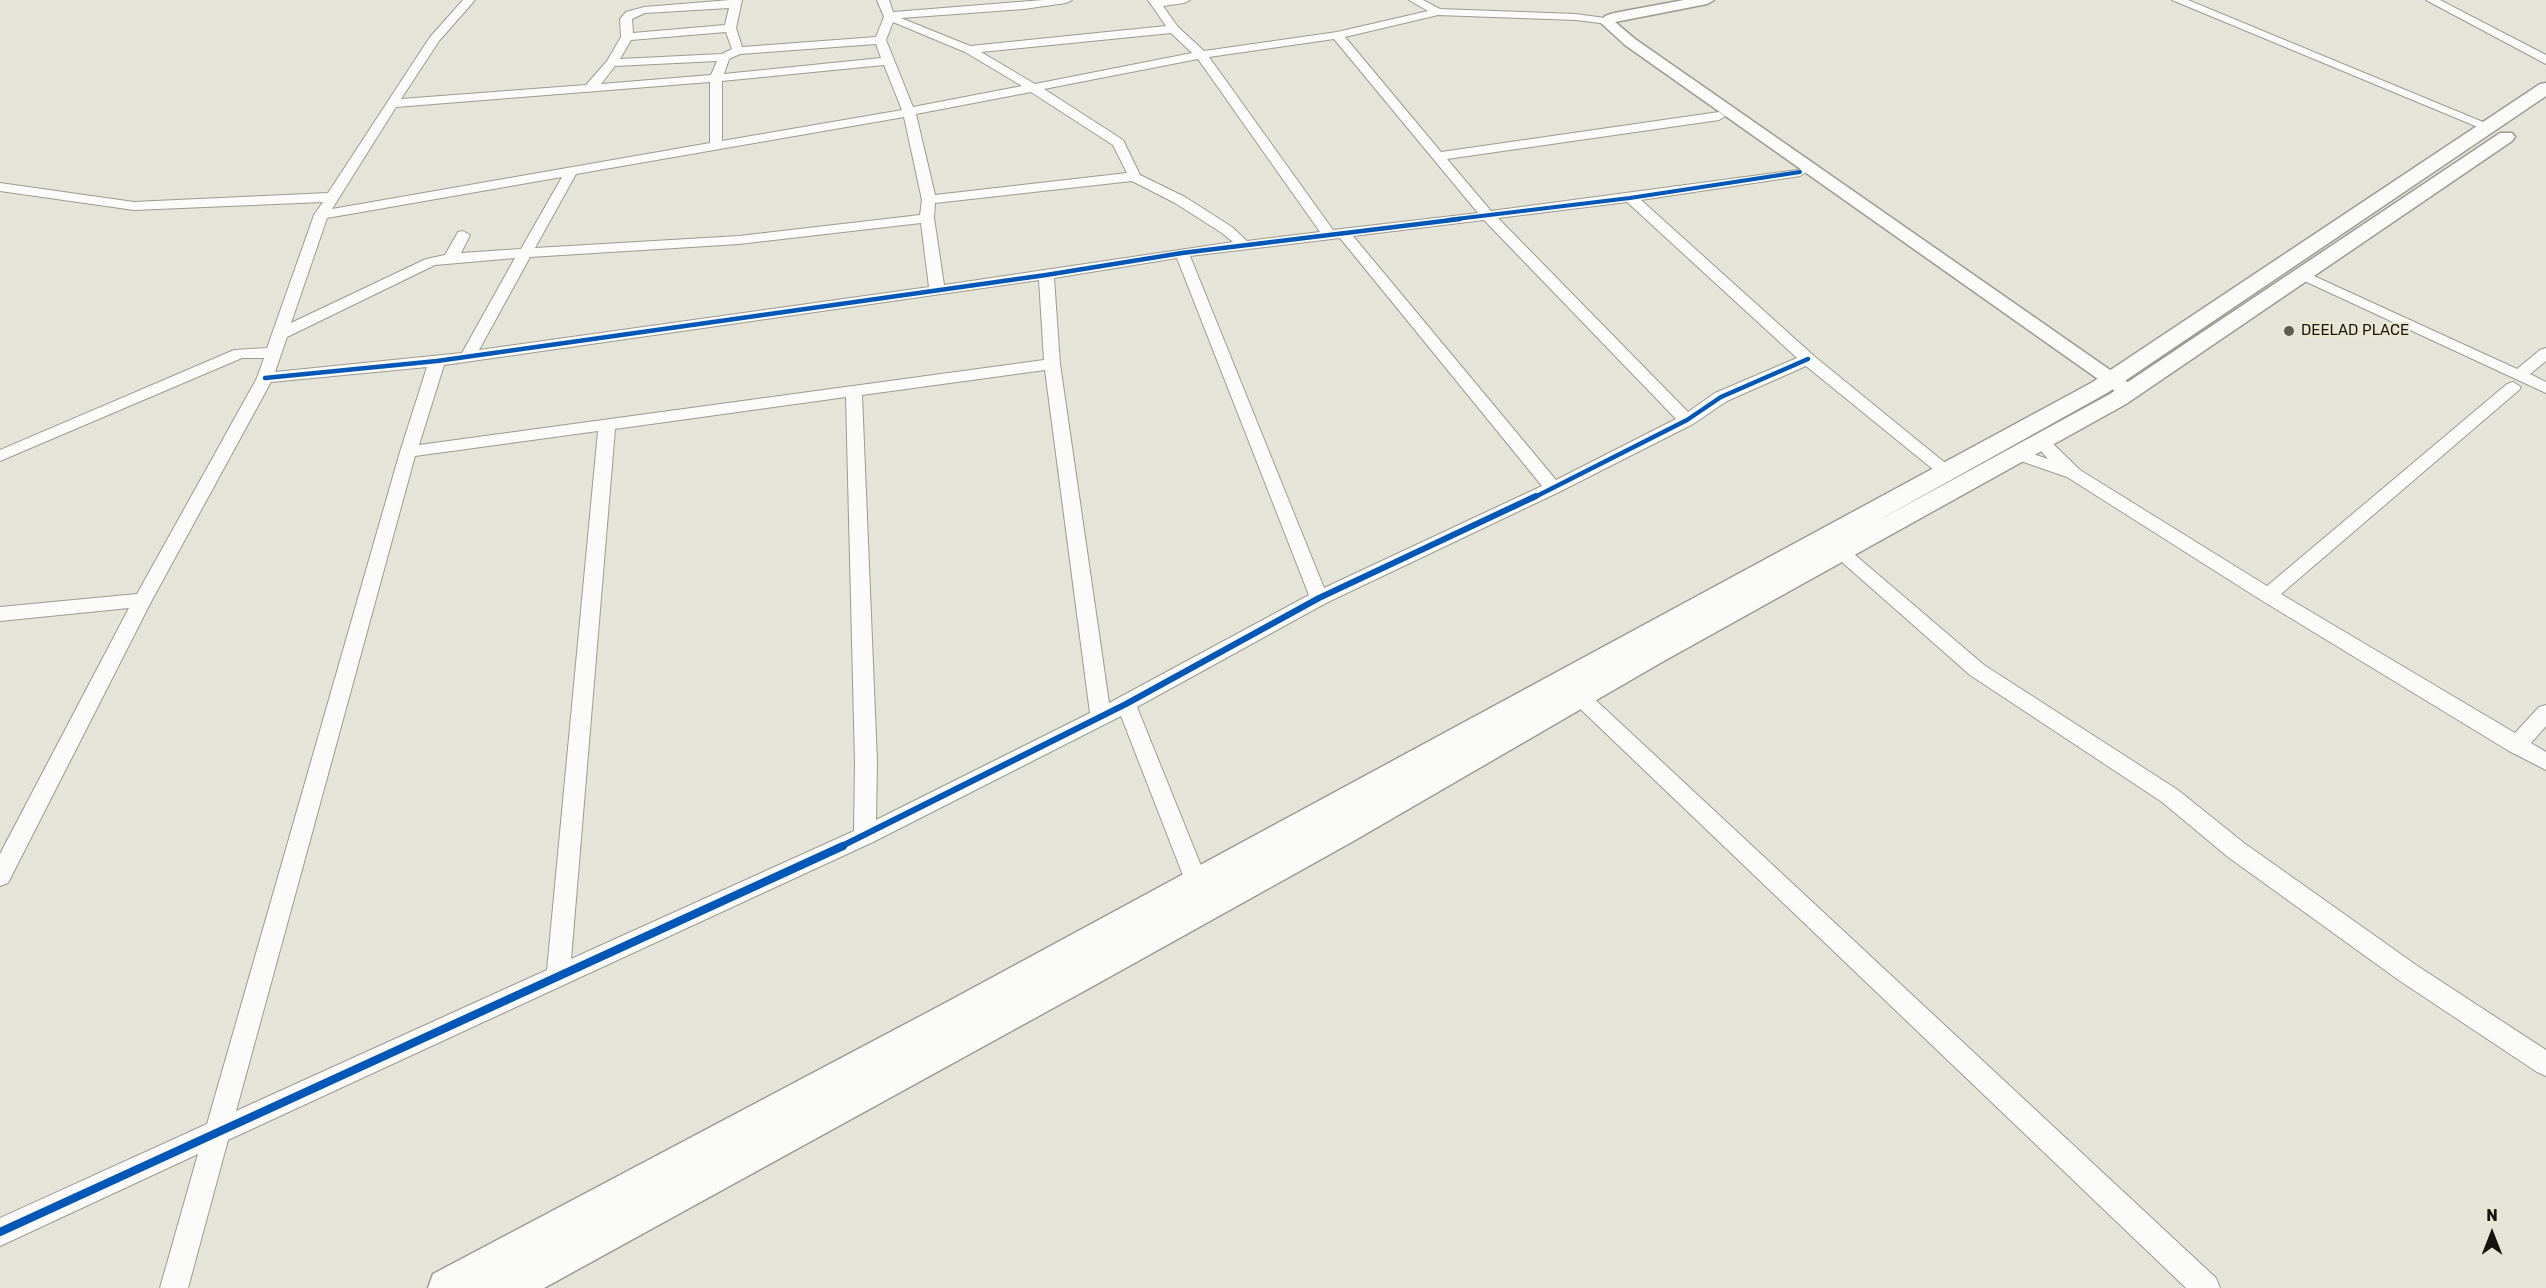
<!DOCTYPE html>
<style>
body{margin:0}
#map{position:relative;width:2546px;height:1288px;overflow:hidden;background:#e5e4d8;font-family:Rubik,sans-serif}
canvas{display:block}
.north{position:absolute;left:2462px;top:1204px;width:60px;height:60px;-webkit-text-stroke:4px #eae8d3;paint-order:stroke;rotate:0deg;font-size:16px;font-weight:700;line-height:24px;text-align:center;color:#15140d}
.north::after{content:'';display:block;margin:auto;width:21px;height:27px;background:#15140d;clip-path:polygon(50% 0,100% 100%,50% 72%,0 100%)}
</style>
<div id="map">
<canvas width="2546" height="1288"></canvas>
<div class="north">N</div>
</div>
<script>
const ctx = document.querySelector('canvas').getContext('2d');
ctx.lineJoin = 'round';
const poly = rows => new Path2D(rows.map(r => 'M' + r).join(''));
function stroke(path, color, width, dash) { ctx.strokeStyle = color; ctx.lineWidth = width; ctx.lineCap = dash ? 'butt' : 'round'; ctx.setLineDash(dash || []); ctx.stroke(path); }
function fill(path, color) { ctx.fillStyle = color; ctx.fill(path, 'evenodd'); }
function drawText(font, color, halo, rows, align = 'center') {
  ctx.font = font + ' Rubik,sans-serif'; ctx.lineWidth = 4.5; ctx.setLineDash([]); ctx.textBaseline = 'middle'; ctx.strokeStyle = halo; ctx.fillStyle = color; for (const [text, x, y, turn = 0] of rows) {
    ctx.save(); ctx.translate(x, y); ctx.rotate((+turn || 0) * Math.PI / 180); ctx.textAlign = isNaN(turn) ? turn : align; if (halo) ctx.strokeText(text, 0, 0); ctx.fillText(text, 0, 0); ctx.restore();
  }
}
const minor = poly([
 [463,0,475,0,439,41,401,99,586,85,607,61,621,37,620,19,626,12,644,7,730,0,742,0,736,28,742,47,876,37,884,17,877,0,889,0,893,12,1043,0,1072,0,1066,3,1024,9,901,18,970,46,1166,26,1148,0,1190,0,1184,3,1163,6,1178,27,1204,51,1337,32,1428,11,1409,0,1423,0,1440,9,1576,14,1612,19,1612,23,1608,24,1576,20,1438,15,1345,37,1441,152,1719,112,1725,116,1719,120,1447,159,1491,211,1805,169,1807,172,1800,176,1641,200,1814,356,1955,471,1952,475,1946,477,1940,475,1806,366,1727,401,1693,424,1559,492,1326,603,1137,707,1208,883,1205,890,1197,893,1189,890,1186,883,1121,716,873,842,228,1140,188,1288,160,1288,198,1154,0,1246,0,1218,207,1124,400,452,427,367,271,382,152,600,8,883,0,886,0,854,129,608,0,621,0,607,137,594,257,378,264,358,242,358,0,461,0,450,234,350,267,348,314,215,323,202,134,210,0,191,0,183,134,202,328,193,430,37,463,0],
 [729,8,725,25,633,33,632,19,645,13,729,8],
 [893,22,965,52,1022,86,913,107,886,40,893,22],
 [726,32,732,49,722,54,620,59,631,40,726,32],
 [1171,33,1192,53,1035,84,981,52,1171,33],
 [1334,39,1478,213,1333,230,1209,57,1334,39],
 [876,44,881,58,724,74,729,59,740,54,876,44],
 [1198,59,1320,232,1247,241,1232,227,1185,197,1140,175,1123,140,1044,89,1198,59],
 [717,61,711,75,601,84,615,66,717,61],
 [884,65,902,110,722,141,722,81,884,65],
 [710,82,710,143,332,209,396,107,710,82],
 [1031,92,1113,145,1127,173,935,195,916,114,1031,92],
 [904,117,922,200,920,215,739,236,535,248,576,174,904,117],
 [562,177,521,249,461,253,470,235,463,231,458,232,445,255,426,259,291,323,327,218,562,177],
 [1132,181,1175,203,1222,233,1233,242,944,285,934,218,935,203,1132,181],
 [1627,202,1797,358,1715,393,1688,412,1498,218,1627,202],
 [1484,220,1676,419,1556,480,1353,236,1484,220],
 [921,223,929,287,479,350,530,257,739,244,921,223],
 [1340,238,1542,486,1324,588,1190,256,1340,238],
 [515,258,462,353,275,372,287,337,435,265,515,258],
 [1177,258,1309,595,1109,703,1060,364,1054,278,1177,258],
 [1039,280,1044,360,419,445,444,365,1039,280],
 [1045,370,1090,713,876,820,877,762,862,395,1045,370],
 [846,397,855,762,854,831,571,959,615,429,846,397],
 [598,431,547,970,236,1111,415,456,598,431],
 [2172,0,2188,0,2495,127,2489,131,2485,130,2172,0],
 [2426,0,2440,0,2546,55,2546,64,2426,0],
 [2303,271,2517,369,2540,350,2546,348,2546,361,2530,374,2546,382,2546,393,2298,278,2296,275,2303,271],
 [2513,382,2521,387,2519,390,2281,594,2515,733,2539,707,2546,705,2546,726,2531,743,2546,752,2546,770,2509,751,2261,600,2067,477,2012,458,2009,454,2012,450,2018,449,2048,459,2033,442,2035,438,2041,437,2047,438,2080,470,2267,586,2507,384,2513,382],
 [1841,546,1847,548,1984,665,2178,790,2244,843,2416,965,2546,1050,2546,1076,2537,1072,2400,981,2228,857,2162,802,1970,675,1835,556,1832,552,1835,548,1841,546],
 [1580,689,1587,692,2216,1278,2220,1288,2186,1288,1573,702,1570,697,1573,692,1580,689]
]);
const tertiary = poly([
 [1684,0,1714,0,1707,4,1615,22,1635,39,2136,388,2139,392,2136,396,2122,396,1625,45,1601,23,1605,16,1614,13,1684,0]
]);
const secondary = poly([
 [2546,83,2546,96,2107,393,1870,525,2110,394,2500,133,2512,133,2515,137,2512,141,2126,404,1662,662,1350,843,1095,985,544,1288,428,1288,433,1274,947,1002,2091,383,2540,84,2546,83]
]);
stroke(minor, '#9c9b92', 2);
stroke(tertiary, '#9c9b92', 3);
stroke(secondary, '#9c9b92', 3);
fill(minor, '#fbfbf9');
fill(tertiary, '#fbfbf9');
fill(secondary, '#fbfbf9');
stroke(poly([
 [1448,220,1630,198,1800,172]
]), '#0057b8', 4);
stroke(poly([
 [265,378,437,361,1046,275,1182,253,1460,219],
 [1533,498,1687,420,1721,397,1808,359]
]), '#0057b8', 4.5);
stroke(poly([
 [840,847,1126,704,1319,598,1536,496]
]), '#0057b8', 6);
stroke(poly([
 [0,1232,843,846]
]), '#0057b8', 8);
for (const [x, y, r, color] of [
 [2289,331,6,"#5e5d54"]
]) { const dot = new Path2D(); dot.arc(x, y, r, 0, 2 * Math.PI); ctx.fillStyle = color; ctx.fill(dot); stroke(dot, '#eae8d3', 2); }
drawText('15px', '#15140d', '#eae8d3', [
 ["DEELAD PLACE",2301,331]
], 'left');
</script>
